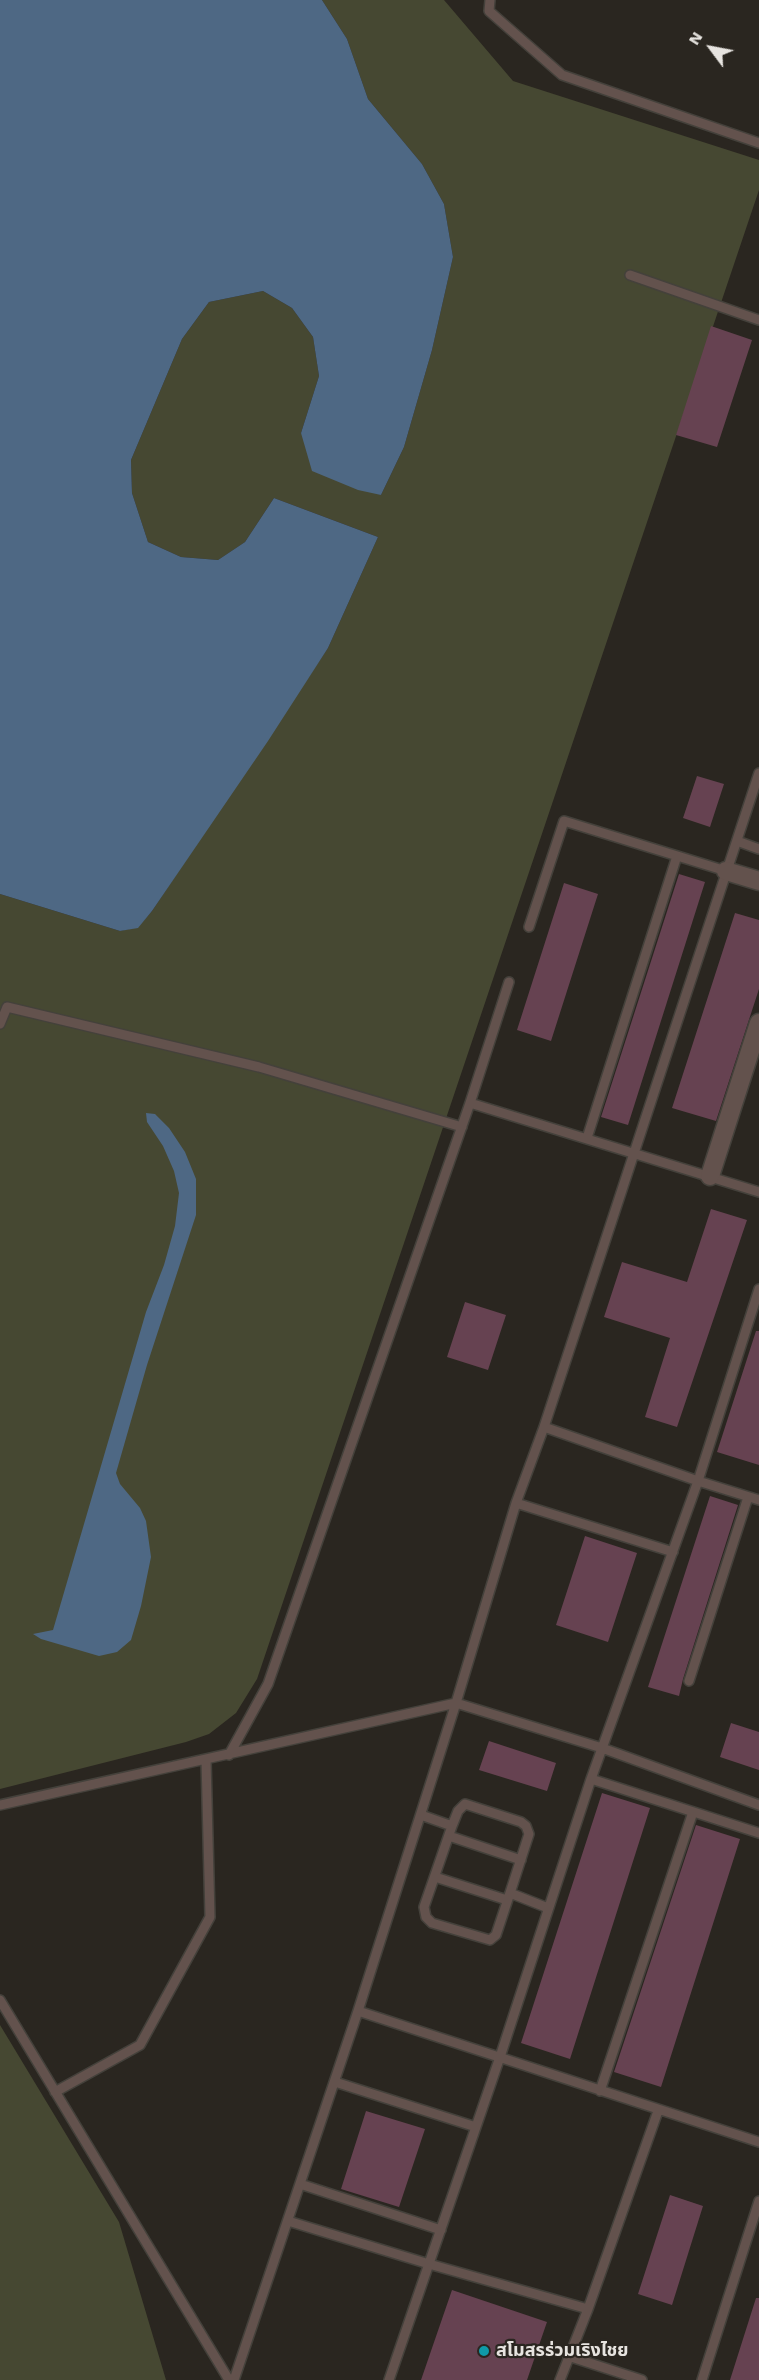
<!DOCTYPE html>
<meta charset="utf-8">
<style>
body{margin:0}
#map{position:relative;width:759px;height:2380px;overflow:hidden;background:#2a2620;font-family:"Work Sans",sans-serif}
canvas{display:block}
.north{position:absolute;left:681px;top:18px;width:60px;height:60px;-webkit-text-stroke:4px #2a2620;paint-order:stroke;rotate:302deg;font-size:16px;font-weight:700;line-height:24px;text-align:center;color:#e7e4e0}
.north::after{content:'';display:block;margin:auto;width:21px;height:27px;background:#e7e4e0;clip-path:polygon(50% 0,100% 100%,50% 72%,0 100%)}
</style>
<div id="map">
<canvas width="759" height="2380"></canvas>
<div class="north">N</div>
</div>
<script>
const ctx = document.querySelector('canvas').getContext('2d');
ctx.lineJoin = 'round';
function fill(path, color) { ctx.fillStyle = color; ctx.fill(path, 'evenodd'); }
const poly = rows => new Path2D(rows.map(r => 'M' + r).join(''));
function stroke(path, color, width, dash) { ctx.strokeStyle = color; ctx.lineWidth = width; ctx.lineCap = dash ? 'butt' : 'round'; ctx.setLineDash(dash || []); ctx.stroke(path); }
function drawText(font, color, halo, rows, align = 'center') {
  ctx.font = font + ' "Work Sans","Noto Sans Thai",sans-serif'; ctx.lineWidth = 4.5; ctx.setLineDash([]); ctx.textBaseline = 'middle'; ctx.strokeStyle = halo; ctx.fillStyle = color; for (const [text, x, y, turn = 0] of rows) {
    ctx.save(); ctx.translate(x, y); ctx.rotate((+turn || 0) * Math.PI / 180); ctx.textAlign = isNaN(turn) ? turn : align; if (halo) ctx.strokeText(text, 0, 0); ctx.fillText(text, 0, 0); ctx.restore();
  }
}
fill(poly([
 [322,0,444,0,513,81,759,160,759,190,257,1679,236,1713,209,1734,186,1742,0,1789,0,894,120,931,138,927,152,911,328,648,378,537,274,498,245,542,218,560,181,557,148,542,132,493,131,460,182,339,209,302,263,291,292,308,313,337,319,376,301,433,381,495,404,447,432,350,453,257,444,204,422,164,368,99,347,39],
 [0,2025,119,2222,166,2380,0,2380]
]), '#464832');
fill(poly([
 [0,0,322,0,347,39,368,99,422,164,444,204,453,257,432,350,404,447,381,495,358,490,312,471,301,433,319,376,313,337,292,308,263,291,209,302,182,339,131,460,132,493,148,542,181,557,218,560,245,542,274,498,378,537,328,648,268,741,152,911,138,928,120,931,0,894],
 [146,1113,155,1114,169,1128,185,1152,196,1179,196,1215,147,1365,116,1473,120,1484,140,1508,146,1521,151,1557,141,1606,131,1640,117,1652,99,1656,41,1639,33,1634,53,1630,127,1377,146,1312,164,1265,175,1226,179,1193,174,1171,163,1146,147,1122]
]), '#4e6884');
fill(poly([
 [711,326,752,340,717,447,676,435],
 [697,776,724,784,710,827,683,818],
 [679,874,705,882,628,1125,601,1117],
 [564,883,598,894,551,1041,517,1030],
 [735,913,759,920,759,989,716,1121,672,1108],
 [711,1209,747,1220,677,1427,645,1417,670,1338,604,1317,622,1262,687,1282],
 [465,1302,506,1315,488,1370,447,1357],
 [756,1331,759,1331,759,1465,717,1452],
 [710,1496,738,1505,683,1679,679,1696,648,1687],
 [585,1536,637,1553,608,1642,556,1625],
 [731,1723,759,1732,759,1770,720,1757],
 [489,1741,556,1763,547,1791,479,1770],
 [602,1793,650,1808,570,2059,521,2043],
 [696,1825,740,1839,661,2087,614,2072],
 [366,2111,425,2129,399,2207,341,2189],
 [670,2195,703,2206,672,2305,638,2294],
 [452,2290,547,2322,527,2380,421,2380],
 [756,2298,759,2298,759,2380,730,2380]
]), '#664251');
const lane = poly([
 [490,0,489,11,562,75,759,143],
 [630,275,759,320],
 [737,841,759,849],
 [529,927,564,821,726,871],
 [0,1024,7,1007,259,1067,462,1127],
 [470,1103,509,982],
 [587,1138,677,856],
 [544,1427,698,1481,759,1500],
 [516,1503,673,1552],
 [689,1681,748,1497],
 [229,1755,268,1684,470,1103,759,1192],
 [591,1779,759,1833],
 [0,1805,456,1703,602,1748,759,1805],
 [421,1815,452,1826,458,1811,465,1804,521,1822,526,1826,529,1834,510,1893],
 [452,1826,424,1907,426,1917,432,1923,490,1940,496,1935,510,1893,548,1908],
 [449,1836,521,1860],
 [435,1877,507,1900],
 [0,2000,229,2380],
 [358,2011,759,2142],
 [335,2082,476,2127],
 [600,2091,693,1812],
 [55,2092,140,2045,210,1917,206,1760],
 [300,2184,441,2230],
 [288,2221,429,2264,588,2309],
 [568,2356,642,2380],
 [234,2380,358,2011,456,1703,516,1503,544,1427,759,773],
 [389,2380,500,2057,591,1779,698,1481,759,1289],
 [560,2380,588,2309,658,2111],
 [702,2380,759,2201]
]);
const street = poly([
 [726,871,759,881],
 [710,1176,759,1023]
]);
stroke(lane, '#44413b', 12);
stroke(street, '#44413b', 21);
stroke(lane, '#63524d', 9);
stroke(street, '#63524d', 18);
for (const [x, y, r, color] of [
 [484,2351,6,"#0f9aa8"]
]) { const dot = new Path2D(); dot.arc(x, y, r, 0, 2 * Math.PI); ctx.fillStyle = color; ctx.fill(dot); stroke(dot, '#2a2620', 2); }
drawText('bold 18px', '#e7e4e0', '#2a2620', [
 ["สโมสรร่วมเริงไชย",496,2351]
], 'left');
</script>
